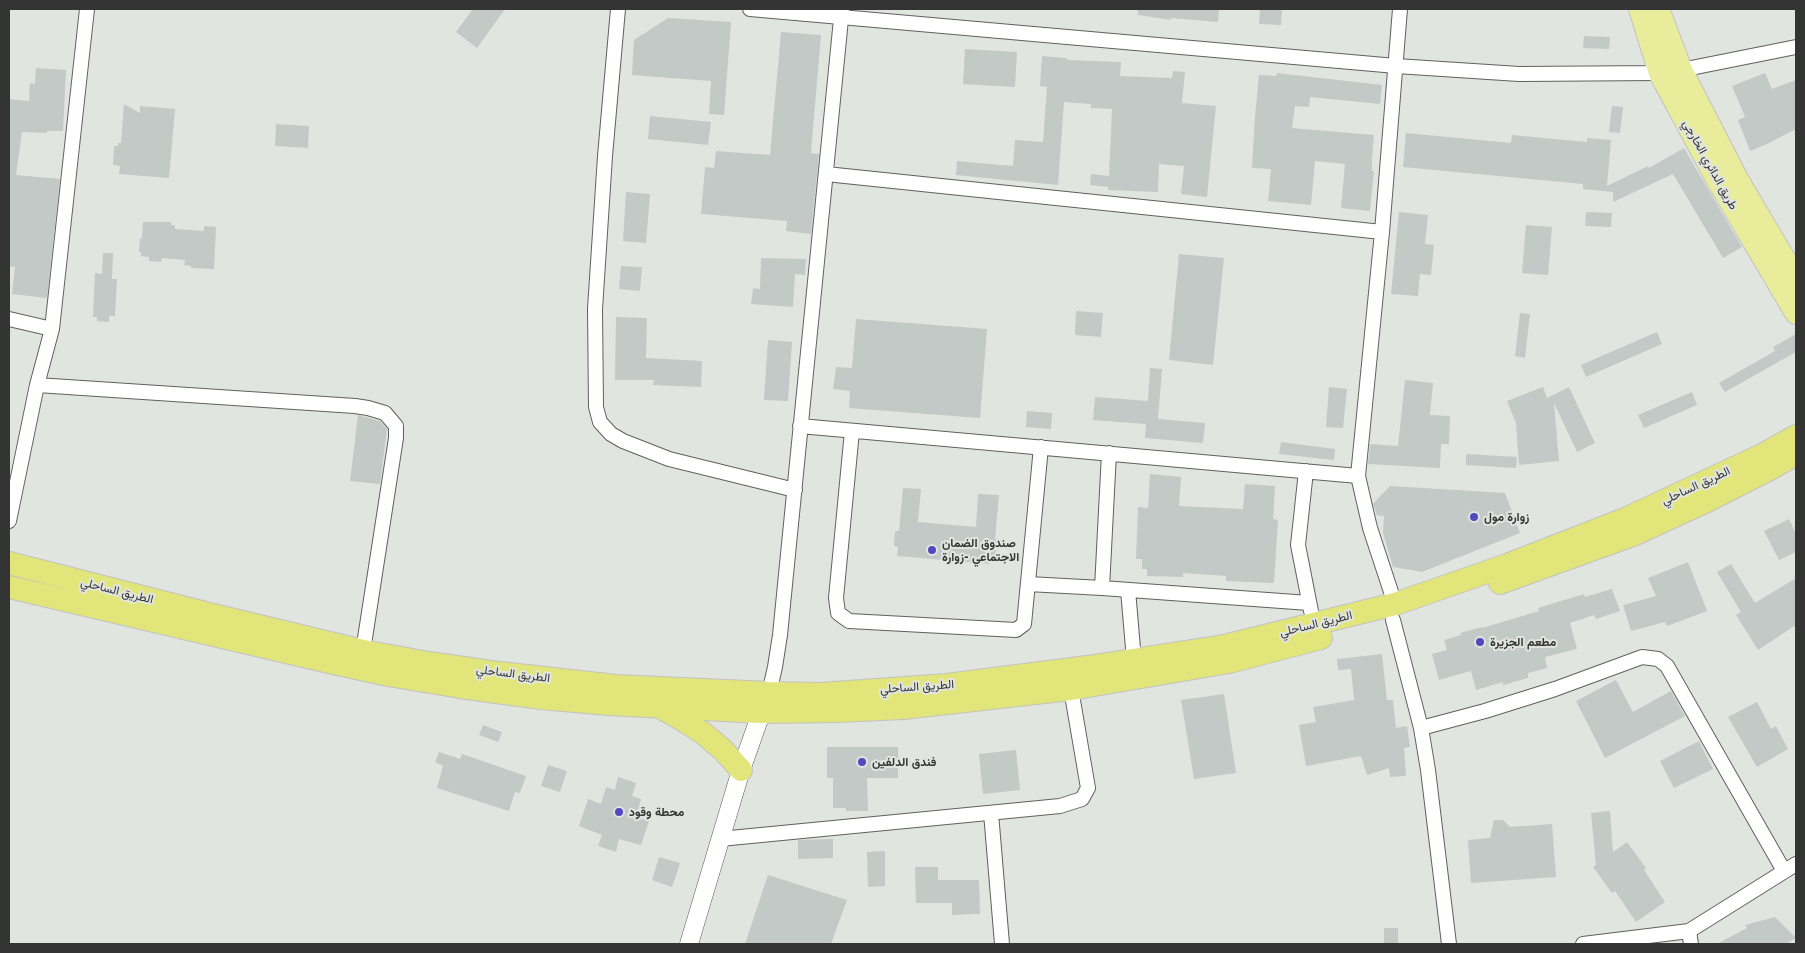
<!DOCTYPE html>
<meta charset="utf-8">
<style>
body{margin:0}
#map{position:relative;width:1805px;height:953px;overflow:hidden;background:#e1e5e0;font-family:Montserrat,sans-serif}
canvas{display:block}
.frame{position:absolute;inset:0;border:10px solid #333433;pointer-events:none}
</style>
<div id="map">
<canvas width="1805" height="953"></canvas>
<div class="frame"></div>
</div>
<script>
const ctx = document.querySelector('canvas').getContext('2d');
ctx.lineJoin = 'round';
function fill(path, color) { ctx.fillStyle = color; ctx.fill(path, 'evenodd'); }
const poly = rows => new Path2D(rows.map(r => 'M' + r).join(''));
function stroke(path, color, width, dash) { ctx.strokeStyle = color; ctx.lineWidth = width; ctx.lineCap = dash ? 'butt' : 'round'; ctx.setLineDash(dash || []); ctx.stroke(path); }
function drawText(font, color, halo, rows, align = 'center') {
  ctx.font = font + ' Montserrat,Vazirmatn,sans-serif'; ctx.lineWidth = 4; ctx.setLineDash([]); ctx.textBaseline = 'middle'; ctx.strokeStyle = halo; ctx.fillStyle = color; for (const [text, x, y, turn = 0] of rows) {
    ctx.save(); ctx.translate(x, y); ctx.rotate((+turn || 0) * Math.PI / 180); ctx.textAlign = isNaN(turn) ? turn : align; if (halo) ctx.strokeText(text, 0, 0); ctx.fillText(text, 0, 0); ctx.restore();
  }
}
fill(poly([
 [473,9,505,9,477,48,456,32],
 [1138,9,1219,9,1218,22,1171,18,1171,20,1138,15],
 [1260,9,1282,9,1281,25,1259,24],
 [668,18,731,22,724,115,709,114,711,81,632,75,634,40],
 [781,32,821,35,811,153,819,154,811,234,786,231,787,221,701,214,705,167,714,168,716,151,770,155],
 [1584,36,1610,37,1609,49,1583,48],
 [965,49,1017,52,1015,87,963,84],
 [1042,56,1067,58,1067,60,1121,62,1120,76,1172,78,1173,71,1185,72,1182,103,1216,106,1207,197,1181,194,1184,166,1159,164,1158,192,1108,190,1108,187,1090,185,1091,174,1109,176,1112,109,1091,108,1091,104,1064,102,1058,185,956,175,957,161,1013,166,1015,140,1043,142,1047,87,1040,86],
 [36,68,66,70,63,131,47,131,47,133,22,132,16,175,60,179,47,298,12,294,15,267,9,266,9,99,29,101,30,83,35,84],
 [1277,73,1382,85,1380,104,1310,97,1309,107,1295,106,1292,128,1374,135,1372,158,1372,171,1374,171,1370,211,1341,208,1345,164,1315,161,1311,205,1268,201,1271,169,1252,168,1255,116,1259,75,1276,76],
 [1765,73,1772,89,1796,80,1796,129,1767,144,1750,151,1738,120,1745,117,1732,86],
 [124,104,140,113,140,106,175,109,169,178,119,174,120,166,113,165,114,146,118,146,118,143,121,143],
 [1612,106,1623,107,1620,133,1609,132],
 [650,116,711,122,708,145,648,139],
 [276,124,309,126,308,148,275,146],
 [1406,133,1511,143,1512,135,1587,142,1587,138,1611,140,1607,186,1648,166,1649,168,1684,148,1742,247,1723,258,1673,174,1613,202,1613,192,1583,189,1583,184,1403,167],
 [626,192,650,194,646,243,623,241],
 [1399,212,1428,215,1425,244,1434,245,1431,275,1420,274,1418,296,1391,294],
 [1586,212,1612,213,1611,227,1585,226],
 [143,222,171,222,171,225,175,225,175,229,204,231,204,226,216,227,214,269,191,268,191,266,184,265,185,260,162,258,161,262,149,261,149,257,141,256,141,252,139,252,140,238,142,239],
 [1526,225,1552,227,1548,275,1522,273],
 [103,253,113,253,112,279,117,279,115,316,109,316,109,322,97,321,97,317,93,317,95,273,102,274],
 [1179,254,1224,258,1213,365,1169,360],
 [761,258,806,259,805,275,795,274,793,307,751,304,753,288,760,289],
 [621,266,642,267,640,291,619,289],
 [1076,311,1103,313,1101,337,1075,335],
 [1520,313,1530,314,1525,358,1515,356],
 [616,317,647,318,646,358,702,361,701,387,653,385,654,380,615,380],
 [856,319,987,329,980,418,849,408,850,391,833,389,836,367,852,368],
 [1657,332,1662,344,1586,377,1581,365],
 [1796,334,1796,352,1725,392,1719,383,1775,351,1773,347],
 [768,340,792,342,788,401,764,400],
 [1150,368,1162,369,1158,419,1205,423,1203,443,1145,438,1146,424,1093,420,1095,397,1148,401],
 [1405,380,1433,383,1430,415,1450,416,1449,444,1441,444,1440,468,1368,464,1370,444,1398,446],
 [1329,387,1347,389,1343,428,1326,427],
 [1543,387,1547,398,1569,387,1595,443,1577,452,1554,403,1559,461,1519,465,1516,423,1507,401],
 [1692,392,1697,405,1644,428,1638,415],
 [1027,411,1052,413,1051,429,1026,427],
 [358,415,380,421,387,429,380,484,350,481],
 [1281,442,1335,449,1334,460,1279,454],
 [1466,454,1517,457,1516,468,1466,465],
 [1150,474,1181,477,1179,506,1243,509,1245,484,1275,486,1273,519,1278,520,1274,583,1226,581,1226,576,1183,573,1183,577,1147,576,1147,569,1142,569,1142,559,1136,559,1138,507,1148,508],
 [1390,486,1505,493,1520,533,1422,572,1393,567,1383,533,1384,516,1377,515,1373,504],
 [903,488,921,489,918,522,976,527,978,494,999,495,995,539,997,539,995,556,991,556,990,564,897,556,898,547,894,546,895,531,899,531],
 [1789,519,1796,534,1796,552,1779,560,1764,531],
 [1688,562,1707,611,1667,626,1665,622,1631,631,1623,605,1656,596,1648,578],
 [1731,564,1755,603,1796,578,1796,625,1758,650,1736,615,1741,612,1717,572],
 [1612,589,1620,611,1596,619,1594,615,1570,623,1577,649,1545,657,1547,668,1528,673,1528,678,1503,685,1503,682,1476,690,1471,671,1439,680,1432,654,1447,650,1444,640,1461,635,1460,633,1482,627,1482,628,1539,611,1538,608,1584,594,1585,597],
 [1382,654,1387,700,1393,700,1396,728,1407,726,1410,747,1404,748,1406,776,1390,777,1389,768,1367,775,1361,756,1306,766,1299,725,1316,722,1313,707,1354,700,1351,669,1338,670,1337,659],
 [1616,680,1633,712,1671,691,1685,716,1605,758,1576,701],
 [1224,694,1236,773,1194,779,1181,700],
 [1757,702,1771,729,1776,726,1788,749,1757,767,1728,717],
 [483,725,502,732,498,742,479,735],
 [1699,741,1713,769,1674,788,1660,761],
 [827,747,898,747,898,778,867,778,868,811,846,811,846,808,833,808,833,778,827,778],
 [1016,750,1020,790,983,794,979,754],
 [439,752,460,759,462,754,526,776,520,793,515,792,509,811,437,788,443,766,435,762],
 [548,765,567,771,560,792,541,786],
 [618,777,636,783,632,796,641,799,636,817,649,821,641,845,619,839,616,852,598,846,602,835,579,826,588,799,601,804,606,787,615,790],
 [1610,811,1613,852,1627,842,1646,868,1644,870,1665,902,1636,922,1615,891,1612,893,1593,867,1596,865,1591,813],
 [1494,820,1503,820,1510,827,1552,824,1556,877,1471,883,1468,840,1490,838],
 [833,839,833,858,798,859,798,840],
 [885,851,885,886,868,887,867,852],
 [659,857,680,863,672,887,652,880],
 [915,867,938,867,938,880,979,880,980,914,952,915,952,903,916,903],
 [768,875,847,900,831,944,745,944],
 [1775,917,1796,938,1786,944,1717,944,1747,928,1745,925],
 [1384,928,1398,928,1398,944,1384,944]
]), '#c3c9c7');
const minor = poly([
 [618,9,605,156,595,309,596,407,600,422,611,434,623,441,669,459,795,490],
 [750,9,1396,66,1519,74,1660,73,1681,70,1796,47],
 [826,174,1382,232],
 [9,319,52,329],
 [37,385,355,406,368,408,385,413,396,426,396,438,363,651],
 [800,426,1358,476],
 [852,431,836,598,838,613,849,621,1016,630,1024,624,1041,447],
 [1306,471,1298,545,1311,611],
 [9,521,37,385,52,329,87,9],
 [1028,584,1102,588,1309,603],
 [1102,588,1109,453],
 [1128,590,1134,660],
 [1395,604,1370,528,1358,476,1382,232,1400,9],
 [1393,620,1421,728,1428,770,1449,944],
 [769,693,775,667,780,635,842,9],
 [1421,728,1485,711,1555,689,1642,657,1658,659,1667,666,1784,871],
 [991,813,1002,944],
 [720,839,1060,806,1082,799,1088,788,1071,689],
 [1689,931,1691,944],
 [1583,944,1689,931,1796,864]
]);
const tertiary = poly([
 [689,944,741,770,765,702]
]);
const primary = poly([
 [1640,9,1660,73,1717,179,1796,313],
 [1658,9,1681,70,1737,179,1796,279]
]);
const trunk = poly([
 [9,563,209,614,363,651,429,663,491,672,616,686,769,693,820,694,947,685,1087,667,1224,646,1395,604,1507,565,1625,519,1762,455,1796,436],
 [1500,583,1633,535,1707,501,1770,469,1796,454],
 [9,587,329,662,388,675,460,687,541,698,608,704,761,712,838,711,903,708,1071,689,1229,662,1321,638],
 [663,709,681,719,703,733,723,750,741,770]
]);
stroke(minor, '#5e625d', 16);
stroke(tertiary, '#5e625d', 19);
stroke(primary, '#c2c2c2', 24);
stroke(trunk, '#c2c2c2', 24);
stroke(minor, '#fff', 14);
stroke(tertiary, '#fff', 18);
stroke(primary, '#e9ec9b', 22);
stroke(trunk, '#e2e67a', 22);
for (const [x, y, r, color] of [
 [1474,517,5,"#5348c0"],
 [932,550,5,"#5348c0"],
 [1480,642,5,"#5348c0"],
 [862,762,5,"#5348c0"],
 [619,812,5,"#5348c0"]
]) { const dot = new Path2D(); dot.arc(x, y, r, 0, 2 * Math.PI); ctx.fillStyle = color; ctx.fill(dot); stroke(dot, '#e1e5e0', 2); }
drawText('12px', '#333433', '#e1e5e0', [
 ["طريق الدائري الخارجي",1710,165,61],
 ["الطريق الساحلي",1696,486,-25],
 ["الطريق الساحلي",117,591,14],
 ["الطريق الساحلي",1316,624,-14],
 ["الطريق الساحلي",513,674,7],
 ["الطريق الساحلي",917,687,-4]
]);
drawText('bold 12px', '#333433', '#e1e5e0', [
 ["زوارة مول",1484,517],
 ["صندوق الضمان",942,543],
 ["الاجتماعي -زوارة",942,557],
 ["مطعم الجزيرة",1490,642],
 ["فندق الدلفين",872,762],
 ["محطة وقود",629,812]
], 'left');
</script>
